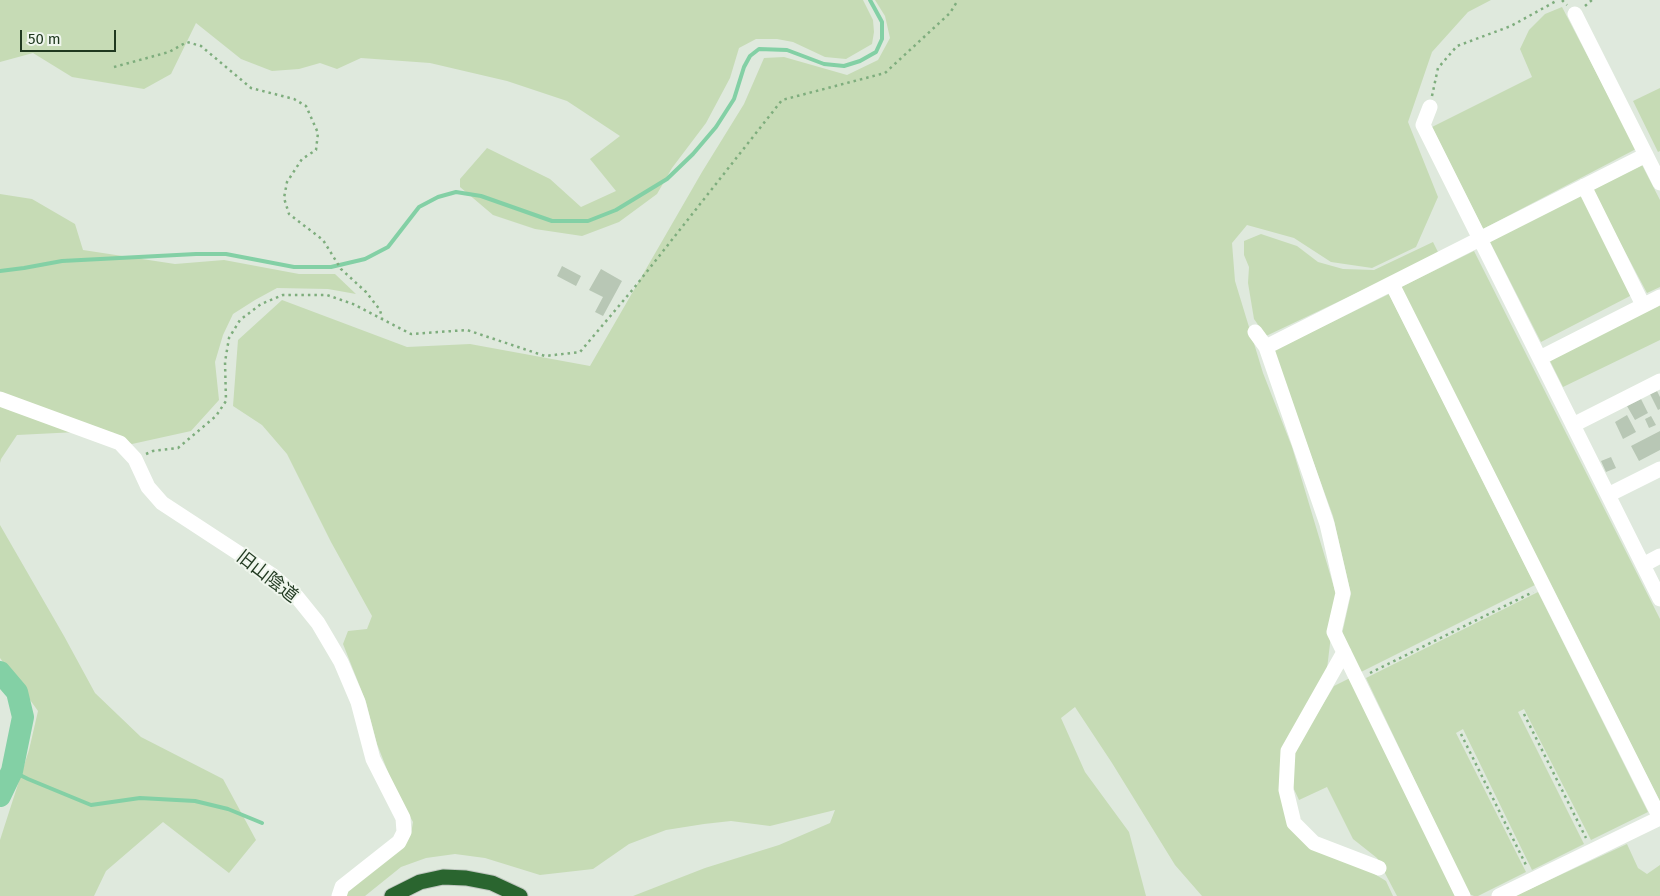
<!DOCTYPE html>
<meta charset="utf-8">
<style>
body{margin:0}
#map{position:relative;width:1660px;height:896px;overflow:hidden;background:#dfe9dd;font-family:"Fira Sans",sans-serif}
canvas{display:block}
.scale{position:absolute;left:20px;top:30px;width:96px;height:22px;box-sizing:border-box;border:2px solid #1f381f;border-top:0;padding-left:6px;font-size:15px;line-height:18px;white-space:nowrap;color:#1f381f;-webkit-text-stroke:4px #eff6ed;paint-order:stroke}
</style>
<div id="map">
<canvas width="1660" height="896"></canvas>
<div class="scale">50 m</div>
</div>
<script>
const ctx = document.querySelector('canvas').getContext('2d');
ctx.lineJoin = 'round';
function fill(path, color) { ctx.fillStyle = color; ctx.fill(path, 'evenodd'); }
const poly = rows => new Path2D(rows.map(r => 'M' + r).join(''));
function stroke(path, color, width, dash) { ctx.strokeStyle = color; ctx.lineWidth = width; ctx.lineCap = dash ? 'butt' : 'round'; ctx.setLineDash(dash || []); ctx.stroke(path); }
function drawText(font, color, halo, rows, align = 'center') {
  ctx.font = font + ' "Fira Sans","Noto Sans JP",sans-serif'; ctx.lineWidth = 4; ctx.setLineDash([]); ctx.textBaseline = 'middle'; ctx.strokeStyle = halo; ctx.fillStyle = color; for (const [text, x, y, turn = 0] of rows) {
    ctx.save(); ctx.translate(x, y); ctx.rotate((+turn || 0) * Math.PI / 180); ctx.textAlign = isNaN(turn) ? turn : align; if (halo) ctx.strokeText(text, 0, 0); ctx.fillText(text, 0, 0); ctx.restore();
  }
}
fill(poly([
 [0,0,863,0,873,20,874,32,872,44,846,59,825,57,793,42,777,39,756,39,739,48,730,78,706,123,672,168,657,194,619,222,582,236,535,229,493,215,460,187,460,179,487,148,550,179,581,207,616,191,590,159,620,136,567,101,507,81,430,63,361,58,337,69,320,63,299,69,272,71,241,59,196,23,171,74,144,89,72,77,33,53,0,62],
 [875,0,1491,0,1468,12,1432,52,1408,122,1438,197,1416,247,1372,268,1331,262,1294,238,1247,225,1232,243,1235,281,1263,373,1292,447,1336,594,1326,677,1292,736,1286,779,1305,831,1386,881,1393,896,1202,896,1175,865,1112,763,1075,707,1061,718,1085,772,1129,832,1146,896,633,896,705,868,779,845,830,823,835,810,770,826,731,821,704,824,666,830,629,844,593,869,540,875,485,858,455,854,426,858,401,867,365,896,344,896,358,880,411,834,413,822,395,790,377,744,366,702,343,644,348,631,367,629,372,616,331,542,287,454,262,425,233,406,238,340,282,300,407,347,470,344,590,366,702,172,744,104,764,58,784,57,847,75,878,60,890,38,885,16],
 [1562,7,1636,149,1483,229,1432,127,1532,77,1520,49,1529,30,1545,14],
 [1660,88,1660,151,1658,152,1633,101],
 [1642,165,1660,200,1660,287,1647,293,1592,190],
 [1580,193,1632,295,1541,342,1489,240],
 [0,194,32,199,75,224,83,250,175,264,224,260,299,274,335,274,356,294,328,289,277,288,255,300,233,314,223,335,215,362,219,400,191,431,132,444,97,431,17,435,1,459,0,463],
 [1261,234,1297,246,1318,262,1343,269,1374,270,1433,242,1439,254,1266,336,1254,319,1248,283,1249,267,1244,255,1244,241],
 [1474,251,1660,619,1660,802,1401,287],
 [1389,294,1535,585,1361,672,1342,634,1351,594,1333,516,1273,351],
 [1660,305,1660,340,1563,387,1549,359],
 [0,525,64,636,95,693,141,737,223,779,256,840,229,873,163,822,106,871,94,896,0,896,0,840,29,750,38,711,0,658],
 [1538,592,1648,812,1591,840,1524,709,1518,712,1584,844,1532,870,1463,729,1456,733,1526,872,1478,896,1474,896,1469,894,1366,678],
 [1350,678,1456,896,1397,896,1377,858,1353,839,1327,787,1299,800,1292,785,1294,752,1334,686],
 [1627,844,1638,868,1647,874,1660,865,1660,896,1515,896]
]), '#c6dbb5');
stroke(poly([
 [0,271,24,268,62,261,196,254,226,254,294,267,331,267,365,259,388,247,419,207,438,197,456,192,481,196,552,221,588,221,616,210,667,179,693,154,716,127,734,99,744,67,750,56,759,49,787,50,824,64,844,66,860,61,876,52,882,39,882,22,870,0],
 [12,771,28,779,91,805,140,798,195,801,228,809,262,823]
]), '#83d0a5', 4);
stroke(poly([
 [0,672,17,692,23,717,12,771,0,796]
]), '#83d0a5', 22);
fill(poly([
 [562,266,581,276,576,286,557,276],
 [601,269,622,281,603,316,595,312,603,297,589,290],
 [1657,391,1660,397,1660,409,1658,410,1650,394],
 [1641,399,1648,413,1635,420,1627,406],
 [1627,415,1636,432,1623,439,1615,422],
 [1651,416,1656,425,1649,428,1645,419],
 [1660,431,1660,450,1639,461,1631,446],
 [1611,457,1616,468,1606,472,1601,461]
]), '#b8c7b5');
const highway = poly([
 [392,896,420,882,443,877,466,878,492,883,520,896]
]);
stroke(highway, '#c0c7c0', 17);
stroke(poly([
 [1562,0,1567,5],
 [1585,6,1592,0],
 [114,67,169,52,187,42,201,46,251,88,294,99,306,106,318,133,316,150,302,159,287,182,284,198,289,214,323,240,341,269,366,292,380,310,382,318],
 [1432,96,1438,68,1457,46,1511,26,1558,0],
 [146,454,153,451,178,448,216,416,226,401,225,362,229,338,240,320,261,304,283,295,327,295,353,304,411,334,467,330,545,356,580,352,634,288,782,100,885,73,950,13,958,0],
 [1370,673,1533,592],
 [1524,714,1586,838],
 [1461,734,1527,867]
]), '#7ead7d', 2.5, [2.5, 4]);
stroke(poly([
 [1575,14,1660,183],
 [1430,107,1423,125,1660,599],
 [1584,186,1643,305],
 [1392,284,1660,818],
 [1255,332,1266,347,1327,524,1343,593,1334,632,1463,896],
 [1266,347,1646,155],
 [1540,358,1660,297],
 [0,399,120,443,135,459,148,487,162,503,272,575,297,597,318,623,341,662,358,702,373,759,403,818,404,832,399,842,342,887,339,896],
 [1573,425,1660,381],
 [1608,495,1660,469],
 [1643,565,1660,556],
 [1344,652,1288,751,1286,790,1294,823,1314,843,1379,868],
 [1499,896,1660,818]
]), '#fff', 15);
stroke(highway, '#2a652f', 15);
drawText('18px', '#1f381f', '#eff6ed', [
 ["旧山陰道",267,577,38]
]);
</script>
